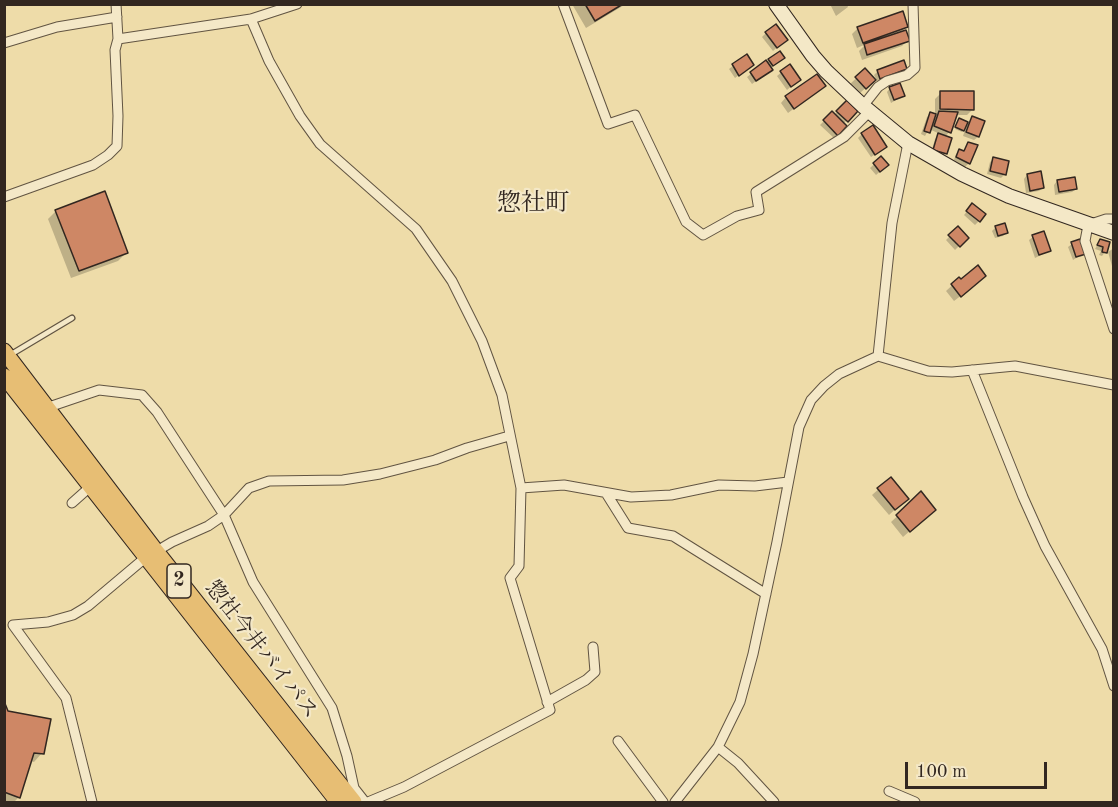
<!DOCTYPE html>
<meta charset="utf-8">
<style>
body{margin:0}
#map{position:relative;width:1118px;height:807px;overflow:hidden;background:#eedca9;font-family:"Old Standard TT",serif}
canvas{display:block}
.frame{position:absolute;inset:0;border:6px solid #322720;pointer-events:none}
.scale{position:absolute;left:905px;top:762px;width:142px;height:27px;box-sizing:border-box;border:3px solid #322720;border-top:0;padding-left:8px;font-size:18px;line-height:21px;white-space:nowrap;color:#322720;-webkit-text-stroke:4px #f4e8c7;paint-order:stroke}
</style>
<div id="map">
<canvas width="1118" height="807"></canvas>
<div class="frame"></div>
<div class="scale">100 m</div>
</div>
<script>
const ctx = document.querySelector('canvas').getContext('2d');
ctx.lineJoin = 'round';
function fill(path, color) { ctx.fillStyle = color; ctx.fill(path, 'evenodd'); }
const poly = rows => new Path2D(rows.map(r => 'M' + r).join(''));
function stroke(path, color, width, dash) { ctx.strokeStyle = color; ctx.lineWidth = width; ctx.lineCap = dash ? 'butt' : 'round'; ctx.setLineDash(dash || []); ctx.stroke(path); }
function drawText(font, color, halo, rows, align = 'center') {
  ctx.font = font + ' "Old Standard TT","Noto Serif JP",serif'; ctx.lineWidth = 4.5; ctx.setLineDash([]); ctx.textBaseline = 'middle'; ctx.strokeStyle = halo; ctx.fillStyle = color; for (const [text, x, y, turn = 0] of rows) {
    ctx.save(); ctx.translate(x, y); ctx.rotate((+turn || 0) * Math.PI / 180); ctx.textAlign = isNaN(turn) ? turn : align; if (halo) ctx.strokeText(text, 0, 0); ctx.fillText(text, 0, 0); ctx.restore();
  }
}
fill(poly([
 [572,4,626,4,586,28],
 [830,4,847,4,848,7,836,16],
 [907,26,899,34,908,40,902,46,862,60,859,51,866,44,857,48,852,34,858,28],
 [766,33,782,43,773,51,762,37],
 [746,56,752,65,735,78,729,69],
 [769,60,779,62,770,68,767,73,752,84,747,77],
 [789,66,795,83,787,90,777,76],
 [905,68,902,72,877,81,874,75,878,71],
 [865,70,874,80,859,94,850,84],
 [824,86,788,113,781,103,786,97],
 [890,88,903,96,891,103,887,92],
 [941,93,973,109,967,115,956,115,949,132,945,137,946,153,942,157,931,153,935,139,940,134,929,129,925,136,921,134,927,117,931,114,935,115,935,99],
 [847,102,856,111,843,124,845,126,834,138,820,125,832,113,834,115],
 [972,118,983,122,978,137,974,140,963,136,966,127,962,132,955,129,959,120,968,123],
 [862,134,882,150,871,157,858,138],
 [969,143,969,163,965,167,954,160,956,154,960,151,963,152],
 [881,158,883,169,876,175,870,168],
 [994,159,1005,174,1001,178,987,174,990,162],
 [1027,175,1043,187,1039,191,1026,193,1024,179],
 [1057,181,1076,189,1072,192,1055,195,1054,185],
 [969,209,979,221,975,225,964,215],
 [56,211,126,253,118,261,71,278,48,219],
 [996,227,1007,232,1003,236,995,238,992,231],
 [958,228,967,238,955,250,946,240],
 [1043,233,1049,251,1035,258,1029,240,1033,237],
 [1100,240,1105,252,1102,256,1099,255,1101,251,1095,249],
 [1072,244,1084,253,1073,260,1068,247],
 [1114,248,1114,266,1112,266,1108,252],
 [959,279,979,282,954,301,946,291],
 [890,479,901,504,889,515,872,495],
 [921,494,928,515,903,537,891,522],
 [4,706,7,712,42,753,34,762,30,761,19,797,14,802,4,802]
]), '#0003');
const building = poly([
 [585,4,623,4,595,21,585,4],
 [903,11,908,27,863,43,857,27,903,11],
 [776,24,788,40,777,48,765,32,776,24],
 [906,30,910,41,867,55,864,44,906,30],
 [780,51,785,58,773,66,768,59,780,51],
 [747,54,754,65,739,76,732,64,747,54],
 [766,60,773,70,756,81,750,72,766,60],
 [904,60,907,69,880,79,877,70,904,60],
 [790,64,801,80,791,87,780,71,790,64],
 [865,68,876,80,866,89,855,77,865,68],
 [817,74,826,86,794,109,785,96,817,74],
 [900,83,905,96,894,100,889,87,900,83],
 [940,91,974,91,974,110,940,109,940,91],
 [847,100,858,111,848,122,836,111,847,100],
 [832,111,847,126,838,136,823,120,832,111],
 [939,111,958,112,951,133,934,126,939,111],
 [930,112,936,114,930,133,924,131,930,112],
 [972,116,985,121,979,137,966,132,972,116],
 [959,118,968,122,964,131,955,127,959,118],
 [873,125,887,147,875,155,861,133,873,125],
 [938,133,952,138,947,154,933,150,938,133],
 [968,142,978,145,970,164,956,157,959,149,964,151,968,142],
 [881,156,889,165,880,172,873,163,881,156],
 [993,157,1009,161,1006,175,990,171,993,157],
 [1041,171,1044,188,1030,191,1027,174,1041,171],
 [1075,177,1077,189,1059,192,1057,180,1075,177],
 [105,191,128,253,79,271,55,210,105,191],
 [972,203,986,214,980,222,966,211,972,203],
 [1005,223,1008,233,998,236,995,226,1005,223],
 [958,226,969,238,960,247,948,235,958,226],
 [1044,231,1051,251,1039,255,1032,235,1044,231],
 [1080,239,1086,254,1076,257,1071,242,1080,239],
 [1100,239,1110,242,1107,253,1102,252,1103,247,1097,245,1100,239],
 [978,265,986,276,961,297,951,284,959,277,961,279,978,265],
 [891,477,909,499,895,510,877,488,891,477],
 [921,491,936,510,910,532,896,515,921,491],
 [4,701,8,711,51,719,44,754,34,753,20,798,4,792,4,701]
]);
fill(building, '#ce8765');
stroke(building, '#322720', 1.5);
const lane = poly([
 [10,355,72,318]
]);
const street = poly([
 [563,4,608,124,635,115,686,222,703,235,737,216,759,210,756,192,844,137,870,111],
 [251,19,269,61,300,116,320,144,416,229,452,281,482,341,502,395,521,488,564,485,631,497,671,495,719,485,755,486,788,482],
 [118,39,251,19,297,4],
 [4,43,57,27,117,17],
 [863,106,878,87,887,81,907,75,915,68,913,4],
 [4,197,93,165,108,155,117,146,118,116,115,50,118,39,116,4],
 [1114,219,1106,219,1088,225,1085,241,1114,329],
 [878,356,892,223,908,143],
 [972,370,1023,497,1045,546,1102,649,1114,686],
 [43,409,99,390,142,395,157,412,224,515,253,582,332,708,347,756,354,788,365,802],
 [606,493,628,528,673,536,766,594],
 [72,503,90,487],
 [547,702,586,680,595,672,593,647],
 [618,741,663,802],
 [718,747,738,763,774,802],
 [889,791,915,802],
 [92,802,66,698,13,625,48,622,73,615,88,606,145,558,172,542,208,526,224,515,249,488,269,481,343,480,380,474,435,460,467,448,509,436],
 [368,802,404,787,550,710,510,578,519,566,521,488],
 [675,802,718,747,740,702,753,654,777,542,799,427,811,400,824,386,839,374,878,356,928,371,952,372,1015,366,1114,385]
]);
const secondary = poly([
 [776,4,813,56,826,71,863,106,908,143,962,174,1009,196,1114,233]
]);
const primary = poly([
 [4,351,156,551,354,802],
 [4,376,338,802]
]);
stroke(lane, '#615442', 7);
stroke(street, '#615442', 11);
stroke(secondary, '#322720', 16);
stroke(primary, '#322720', 17);
stroke(lane, '#f4e8c7', 4.5);
stroke(street, '#f4e8c7', 9);
stroke(secondary, '#f4e8c7', 14);
stroke(primary, '#e7be74', 15);
for (const [x, y, w] of [
 [179,581,24]
]) { const box = new Path2D(); box.roundRect(x - w / 2, y - 17, w, 34, 4.5); ctx.fillStyle = '#f4e8c7'; ctx.fill(box); stroke(box, '#322720', 1.5); }
drawText('bold 20px', '#322720', null, [
 ["2",179,581]
]);
drawText('21px', '#322720', '#f4e8c7', [
 ["惣社今井バイパス",261,650,52]
]);
drawText('24px', '#322720', '#f4e8c7', [
 ["惣社町",533,204]
]);
</script>
